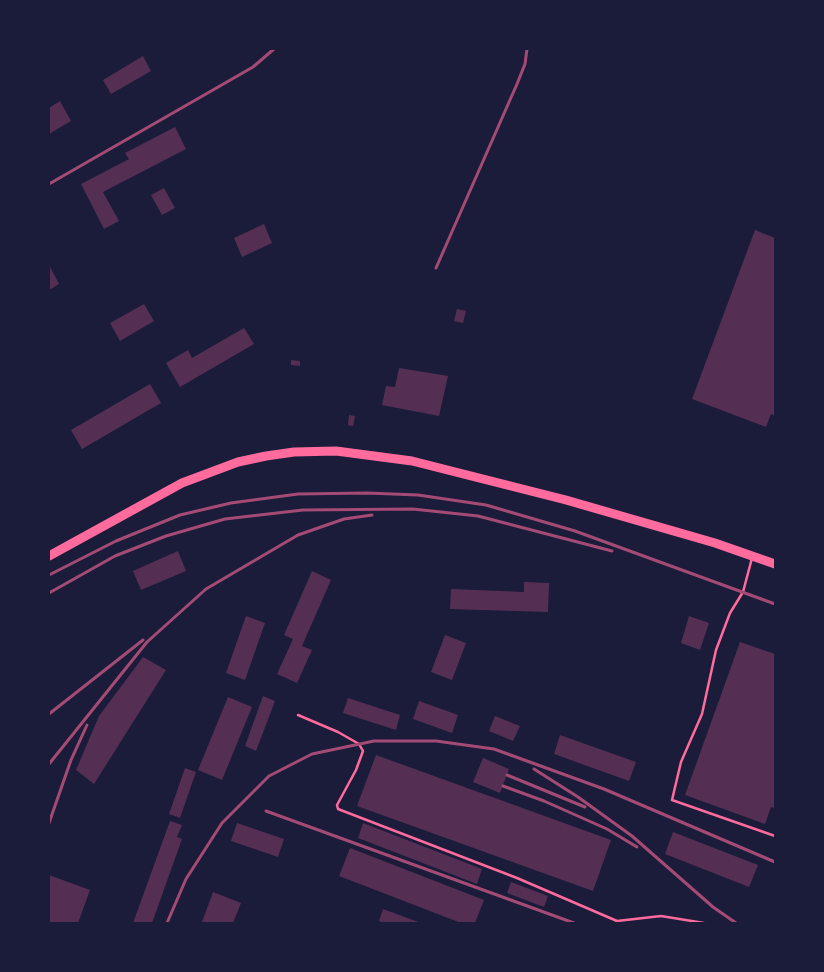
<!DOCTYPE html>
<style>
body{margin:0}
#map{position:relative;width:824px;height:972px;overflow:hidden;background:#1b1b3a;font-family:"Source Serif 4",serif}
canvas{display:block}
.frame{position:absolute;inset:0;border:50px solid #1b1b3a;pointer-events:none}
</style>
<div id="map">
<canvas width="824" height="972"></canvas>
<div class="frame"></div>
</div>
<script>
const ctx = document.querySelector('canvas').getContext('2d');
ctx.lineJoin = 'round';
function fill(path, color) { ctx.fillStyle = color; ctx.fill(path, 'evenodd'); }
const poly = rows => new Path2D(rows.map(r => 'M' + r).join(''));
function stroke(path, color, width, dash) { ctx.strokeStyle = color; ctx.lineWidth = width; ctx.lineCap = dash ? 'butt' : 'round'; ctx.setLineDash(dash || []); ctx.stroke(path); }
fill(poly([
 [143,56,151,71,111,94,103,80],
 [60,101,71,121,49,134,49,108],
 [175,127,186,149,103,192,119,221,104,229,81,184,129,159,125,153],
 [164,188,175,208,162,215,151,195],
 [264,224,272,243,242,257,234,238],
 [755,230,775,238,775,416,771,414,766,427,692,399],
 [50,267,59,284,49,290,49,268],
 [144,304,154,321,120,341,110,323],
 [457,309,466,311,463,323,454,321],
 [244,328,254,344,180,387,166,363,188,350,192,358],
 [291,360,300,361,300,366,291,365],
 [399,368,448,376,439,416,382,405,386,386,395,387],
 [150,384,161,403,82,449,71,430],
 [349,415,355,416,353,426,348,425],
 [178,551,186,571,141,590,133,571],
 [312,571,331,580,302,646,312,650,297,683,277,674,293,639,284,635],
 [524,582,549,583,548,612,450,609,451,589,524,592],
 [246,616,265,623,245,680,226,673],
 [689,616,709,623,700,650,681,643],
 [445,635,466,643,452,680,431,672],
 [740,642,775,654,775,808,771,807,765,824,685,795],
 [143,657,166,670,94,784,76,770,99,716],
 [263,696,275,701,256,751,245,746],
 [228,697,252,707,222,780,198,770],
 [348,698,400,715,396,730,343,713],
 [419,701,458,715,452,733,413,719],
 [495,716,520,726,513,741,489,731],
 [560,735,636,762,629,781,554,754],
 [376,755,611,840,593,891,357,806],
 [483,758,509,769,500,793,473,782],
 [185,768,196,772,180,818,169,814],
 [170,821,182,825,177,837,182,839,152,923,133,923],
 [237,823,284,839,278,857,231,841],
 [363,823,482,869,477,884,358,838],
 [673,832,758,865,749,887,665,854],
 [350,848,484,900,475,923,461,923,339,876],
 [49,875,90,890,78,923,49,923],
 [511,882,548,896,544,907,507,893],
 [213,892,241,903,233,923,205,923,202,922],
 [383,909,421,923,384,923,379,921]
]), '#542f53');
stroke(poly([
 [752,558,743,592,730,613,716,650,702,714,681,762,672,800,775,836],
 [298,715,338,732,359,744,363,751,356,770,337,805,338,809,517,878,617,921],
 [616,923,617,921,661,916,704,923]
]), '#ff6b9d', 2.5);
stroke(poly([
 [49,556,182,483,238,462,266,456,294,452,336,451,412,461,566,500,715,543,775,564]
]), '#ff6b9d', 9);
stroke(poly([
 [49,184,253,67,274,49],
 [436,268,517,84,525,64,527,49],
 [49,575,116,541,180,515,231,503,298,494,367,493,418,495,486,505,575,531,775,604],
 [49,593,115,556,166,536,225,519,303,510,413,509,478,516,612,551],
 [49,714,143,640],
 [49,764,147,642,206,589,298,535,344,519,372,515],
 [534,769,578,797,632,836,713,907,736,923],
 [507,775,585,807],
 [503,786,544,801,607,829,637,847],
 [266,811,574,923],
 [49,823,71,760,87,725],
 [167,923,186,879,222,823,269,776,312,754,374,741,436,741,494,749,604,789,775,862]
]), '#a44b75', 3);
</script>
